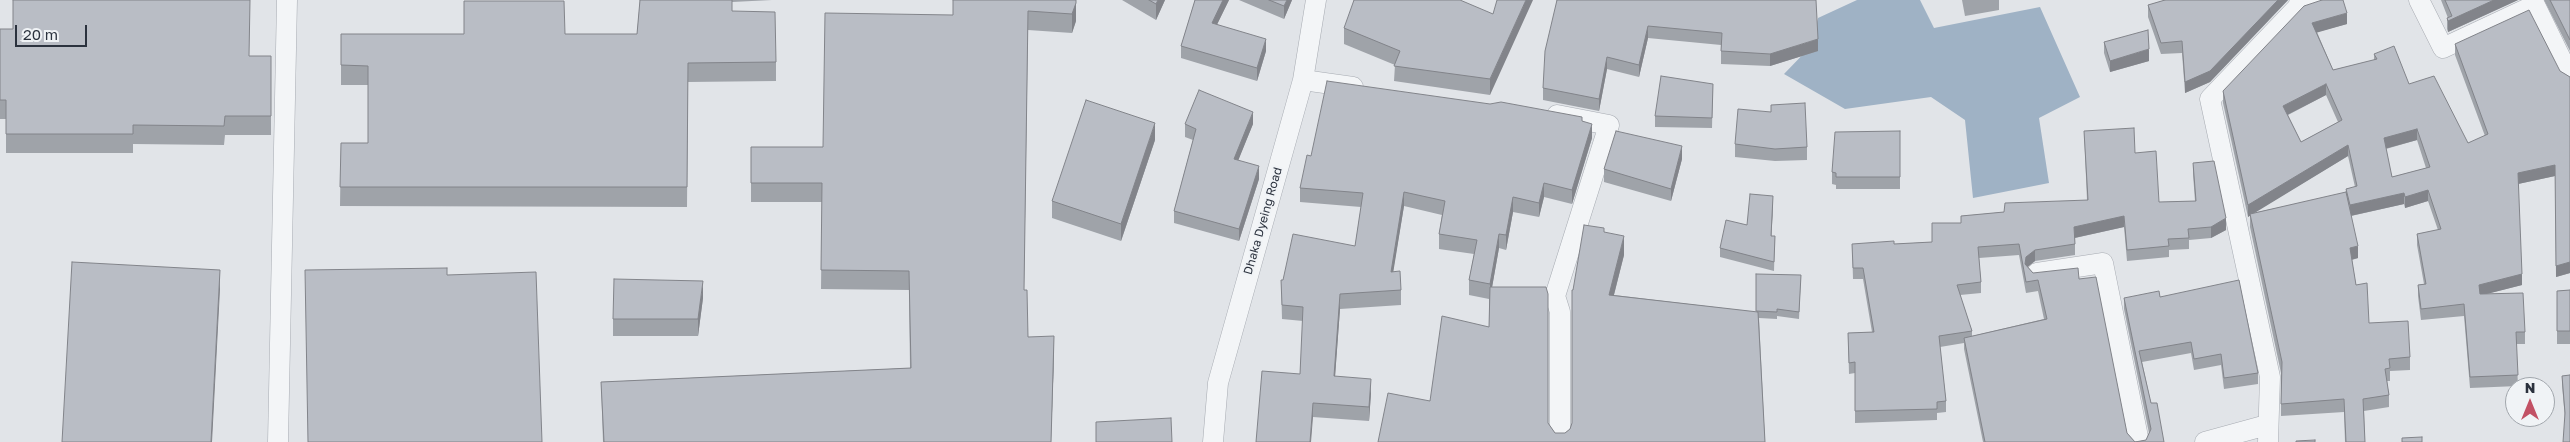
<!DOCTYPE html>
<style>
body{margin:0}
#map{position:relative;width:2570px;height:442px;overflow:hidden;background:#e1e4e8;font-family:"Golos Text",sans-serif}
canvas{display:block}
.north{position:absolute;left:2505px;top:377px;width:50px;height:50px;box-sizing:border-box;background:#f0f3f6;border:1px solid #a1a6ac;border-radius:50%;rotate:0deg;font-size:14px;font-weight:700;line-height:20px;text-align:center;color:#2b323e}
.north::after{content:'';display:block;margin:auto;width:18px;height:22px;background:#c25165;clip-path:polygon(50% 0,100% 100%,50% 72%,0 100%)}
.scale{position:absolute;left:15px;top:25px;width:72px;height:22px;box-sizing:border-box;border:2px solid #2b323e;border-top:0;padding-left:6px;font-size:15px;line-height:18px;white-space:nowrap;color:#2b323e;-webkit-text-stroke:4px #f0f3f6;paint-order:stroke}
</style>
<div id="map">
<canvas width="2570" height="442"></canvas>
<div class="north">N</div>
<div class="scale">20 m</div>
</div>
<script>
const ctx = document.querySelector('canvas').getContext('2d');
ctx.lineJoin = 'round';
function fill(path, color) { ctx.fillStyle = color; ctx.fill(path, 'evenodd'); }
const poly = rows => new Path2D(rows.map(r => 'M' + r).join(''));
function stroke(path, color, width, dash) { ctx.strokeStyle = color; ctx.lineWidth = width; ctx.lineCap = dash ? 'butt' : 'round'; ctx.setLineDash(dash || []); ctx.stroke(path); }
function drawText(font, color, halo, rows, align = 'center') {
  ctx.font = font + ' "Golos Text",sans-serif'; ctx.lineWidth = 4; ctx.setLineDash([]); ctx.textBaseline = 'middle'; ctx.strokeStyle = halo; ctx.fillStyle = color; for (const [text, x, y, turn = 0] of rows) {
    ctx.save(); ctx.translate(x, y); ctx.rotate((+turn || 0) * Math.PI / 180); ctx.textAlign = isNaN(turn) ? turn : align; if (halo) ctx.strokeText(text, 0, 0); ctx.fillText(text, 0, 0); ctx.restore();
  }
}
fill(poly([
 [1857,0,1920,0,1934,28,2040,7,2080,97,2039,118,2049,183,1973,198,1965,120,1931,97,1845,109,1784,74,1812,45,1818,18]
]), '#9fb2c5');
const street = poly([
 [2419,0,2443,48,2535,5,2570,77],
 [2298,7,2323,0],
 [1303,80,1353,87],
 [1557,115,1609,125,1555,296,1560,312,1560,442],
 [2037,273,2103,263,2139,442],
 [278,442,287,0],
 [1213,442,1218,383,1303,80,1316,0],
 [2205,442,2267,425],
 [2268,442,2270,377,2210,99,2298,7,2300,0]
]);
stroke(street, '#a7abb2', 21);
stroke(street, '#f3f5f7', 20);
fill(poly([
 [640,0,772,0,732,2,732,11,776,62,776,81,688,82,687,207,340,206,341,143,368,143,368,85,341,85,341,34,637,34],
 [953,0,1076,0,1076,21,1072,33,1028,30,1024,290,1028,337,1054,355,1051,442,603,442,601,382,910,368,909,290,821,289,822,202,751,202,751,147,823,147,953,15],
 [1122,0,1165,0,1156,20],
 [1195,0,1229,0,1217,24,1266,51,1257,81,1181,58,1181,46],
 [1239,0,1292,0,1284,19],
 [1557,0,1818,51,1770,66,1721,64,1721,45,1648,38,1639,77,1607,69,1599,111,1543,100,1543,88],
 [1962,0,1999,0,1999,10,1965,16],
 [2165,0,2288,0,2210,82,2185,93,2182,53,2161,54,2148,17,2148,5],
 [2322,0,2347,24,2317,32,2333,70,2374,60,2374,54,2409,84,2468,143,2485,136,2455,55,2455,44,2560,71,2570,77,2570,273,2556,277,2555,176,2518,184,2522,285,2486,294,2525,332,2525,344,2516,344,2518,386,2470,388,2464,316,2421,320,2418,296,2418,285,2424,284,2417,245,2417,234,2438,230,2428,201,2405,208,2404,204,2351,216,2358,258,2352,260,2356,285,2369,323,2410,357,2410,370,2390,371,2390,381,2387,381,2389,395,2389,407,2364,411,2365,442,2345,442,2344,412,2281,416,2281,373,2250,227,2250,215,2248,217,2223,103,2223,91],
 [2326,95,2338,122,2301,142,2288,115],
 [2417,140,2426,168,2392,177,2386,149],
 [2348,156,2355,187,2346,189,2346,193,2253,213],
 [2441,0,2518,0,2448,32,2447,29,2447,18,2448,18],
 [2544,0,2570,0,2570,51],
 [1493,14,1490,95,1394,81,1395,65,1344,44,1344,28],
 [0,29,13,29,249,56,271,56,271,135,225,135,224,145,133,144,133,153,6,153,6,119,0,119],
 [2104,42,2149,61,2110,72,2104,53],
 [1713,84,1712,128,1655,127,1655,116],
 [1582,121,1592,138,1572,204,1544,197,1539,217,1513,212,1506,250,1499,248,1492,287,1548,423,1555,433,1565,433,1570,429,1572,423,1573,290,1604,232,1624,255,1614,295,1756,312,1801,275,1799,319,1777,316,1777,319,1759,318,1765,442,1378,442,1430,401,1489,327,1489,299,1469,295,1469,280,1474,254,1439,249,1439,234,1442,215,1404,206,1393,271,1401,290,1401,305,1340,309,1335,376,1371,393,1369,421,1313,417,1300,374,1303,321,1282,319,1281,280,1283,280,1355,246,1361,207,1300,202,1300,188,1311,156],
 [1185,124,1253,124,1238,160,1259,179,1239,241,1174,223,1174,211,1193,140,1185,137],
 [1900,131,1900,189,1836,189,1836,185,1832,184,1832,172],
 [2084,131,2135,153,2159,202,2195,201,2193,174,2193,163,2226,230,2211,238,2189,240,2189,249,2169,250,2169,257,2127,261,2124,227,2075,238,2075,255,2035,261,2028,267,2033,273,2079,279,2127,433,2135,442,2146,440,2149,433,2124,309,2124,298,2160,297,2258,373,2258,384,2224,389,2221,365,2194,370,2191,353,2142,362,2151,403,2164,442,1983,442,1964,349,1964,343,1940,347,1946,401,1946,412,1937,413,1937,420,1855,423,1855,373,1849,374,1848,333,1872,332,1863,279,1853,279,1852,244,1894,244,1932,242,1961,223,1961,216,2004,212,2087,200],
 [2019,255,2026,293,2038,291,2044,319,1972,336,1972,331,1960,295,1981,293,1981,282,1979,258],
 [1155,140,1121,241,1052,218,1052,201],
 [1735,144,1807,147,1807,160,1775,161,1735,157],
 [1682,159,1671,201,1604,182,1604,169],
 [1773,205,1771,236,1775,236,1774,271,1720,257,1720,248,1747,225],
 [2570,290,2570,344,2557,344,2557,291],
 [703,298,698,336,613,336,613,319],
 [2570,375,2565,418,2562,385,2562,376]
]), '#9fa3a9');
fill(poly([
 [1158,0,1165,0,1156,20,1156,4],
 [1223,0,1229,0,1212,35,1212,23],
 [1287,0,1292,0,1284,19,1284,6],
 [1526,0,1533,0,1490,95,1490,79],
 [2278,0,2288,0,2210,82,2185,93,2185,82],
 [2494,0,2518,0,2448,32,2448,21],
 [1076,3,1076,21,1072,33,1072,14],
 [2347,13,2347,24,2312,34,2312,23],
 [1648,26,1648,38,1639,77,1639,65],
 [1266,39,1266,51,1257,81,1257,68],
 [1818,39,1818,51,1770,66,1770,54],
 [2149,49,2149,61,2110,72,2110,61],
 [1607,57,1607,69,1599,111,1599,99],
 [2326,84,2326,95,2283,117,2283,106],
 [1253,112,1253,124,1234,171,1234,159],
 [1155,123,1155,140,1121,241,1121,224],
 [1592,124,1592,138,1572,204,1572,190],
 [2417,129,2417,140,2384,149,2384,138],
 [2348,145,2348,156,2248,217,2248,205],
 [1682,146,1682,159,1671,201,1671,189],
 [2555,165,2555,176,2518,184,2518,173],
 [1259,166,1259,179,1239,241,1239,229],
 [1544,183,1544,197,1539,217,1539,203],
 [2428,190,2428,201,2405,208,2405,197],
 [1404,192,1404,206,1391,286,1391,272],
 [2404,193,2404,204,2350,216,2350,205],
 [1773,196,1773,205,1771,245,1771,236],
 [1513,197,1513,212,1506,250,1506,235],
 [2124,216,2124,227,2074,238,2074,227],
 [2226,218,2226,230,2211,238,2211,227],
 [1499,234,1499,248,1490,299,1490,284],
 [1624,236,1624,255,1609,314,1609,295],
 [2358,246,2358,258,2350,260,2350,248],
 [2035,250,2035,261,2026,268,2025,264,2026,257],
 [2570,262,2570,273,2556,277,2556,266],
 [220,270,220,289,212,442,211,442],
 [2522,274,2522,285,2479,296,2479,285],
 [703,281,703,298,698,336,698,319],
 [1340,294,1340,309,1334,391,1334,376],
 [1054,336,1054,355,1051,442],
 [1371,379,1371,393,1369,421,1369,407],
 [1313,403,1313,417,1311,442,1310,442]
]), '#82848a');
const building = poly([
 [13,0,250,0,249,56,271,56,271,116,225,116,224,126,133,125,133,134,6,134,6,100,0,100,0,29,13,29,13,0],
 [640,0,732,0,732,11,775,12,776,62,688,63,687,187,340,187,341,143,368,143,368,66,341,65,341,34,464,34,464,1,564,1,565,34,637,34,640,0],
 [953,0,1076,0,1076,3,1072,14,1028,11,1024,290,1027,290,1028,337,1054,336,1051,442,604,442,601,382,911,368,909,271,821,270,822,183,751,183,751,147,823,147,825,13,953,15,953,0],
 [1149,0,1158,0,1156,4,1149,0],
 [1195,0,1223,0,1212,23,1266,39,1257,68,1181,46,1195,0],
 [1269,0,1287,0,1284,6,1269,0],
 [1354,0,1460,0,1493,14,1497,0,1526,0,1490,79,1394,66,1400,51,1344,28,1354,0],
 [1557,0,1816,0,1818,39,1770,54,1721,51,1722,33,1648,26,1639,65,1607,57,1599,99,1543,88,1545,51,1557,0],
 [2165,0,2278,0,2210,71,2185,82,2182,41,2161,43,2148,5,2165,0],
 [2322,0,2343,0,2347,13,2312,23,2333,70,2377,59,2374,54,2394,46,2409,84,2434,76,2468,143,2488,134,2455,44,2529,10,2560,71,2570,77,2570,262,2556,266,2555,165,2518,173,2522,274,2479,285,2480,294,2523,293,2525,332,2516,332,2518,375,2470,377,2464,304,2421,309,2418,285,2426,284,2417,234,2441,229,2428,190,2405,197,2404,193,2350,205,2346,189,2357,186,2348,145,2248,205,2223,91,2304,6,2322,0],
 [2326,84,2342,120,2301,142,2283,106,2326,84],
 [2417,129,2430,167,2392,177,2384,138,2417,129],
 [2445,0,2494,0,2448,21,2447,18,2452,16,2445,0],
 [2550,0,2570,0,2570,40,2550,0],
 [2148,30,2149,49,2110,61,2104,42,2148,30],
 [1661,76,1713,84,1712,118,1655,116,1661,76],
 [1327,81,1490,104,1501,102,1582,117,1582,121,1592,124,1572,190,1544,183,1539,203,1513,197,1506,235,1499,234,1490,284,1469,280,1477,240,1439,234,1445,201,1404,192,1391,272,1400,271,1401,290,1340,294,1334,376,1371,379,1369,407,1313,403,1310,442,1256,442,1262,371,1300,374,1303,307,1282,305,1281,280,1283,280,1293,234,1355,246,1363,193,1300,188,1307,155,1311,156,1327,81],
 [1199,90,1253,112,1234,159,1259,166,1239,229,1174,211,1196,129,1185,124,1199,90],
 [1086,100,1155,123,1121,224,1052,201,1086,100],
 [1805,103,1807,147,1775,149,1735,144,1738,109,1771,112,1771,105,1805,103],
 [2134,128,2135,153,2156,151,2159,202,2196,201,2193,163,2214,161,2226,218,2211,227,2188,229,2189,238,2168,239,2169,246,2127,250,2124,216,2074,227,2075,244,2035,250,2026,257,2025,264,2033,273,2078,268,2079,279,2096,277,2127,433,2135,442,2146,440,2151,429,2124,298,2159,291,2160,297,2239,280,2258,373,2224,378,2221,354,2194,359,2191,342,2139,351,2151,403,2157,403,2164,442,1985,442,1964,338,2047,319,2038,280,2026,282,2019,244,1978,247,1981,282,1957,285,1972,331,1939,336,1946,401,1937,402,1937,409,1855,411,1855,362,1849,363,1848,333,1874,332,1863,268,1853,268,1852,244,1894,241,1894,244,1932,242,1932,223,1961,223,1961,216,2004,212,2005,203,2088,200,2084,131,2134,128],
 [1616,131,1682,146,1671,189,1604,169,1616,131],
 [1900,131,1900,177,1836,177,1836,173,1832,172,1835,132,1900,131],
 [2346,192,2358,246,2350,248,2356,285,2367,283,2369,323,2408,321,2410,357,2389,359,2390,368,2385,369,2389,395,2363,399,2365,442,2346,442,2344,399,2281,404,2282,362,2250,214,2346,192],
 [1750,194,1773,196,1771,236,1775,236,1774,262,1720,248,1726,220,1747,225,1750,194],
 [1584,225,1604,228,1604,232,1624,236,1609,295,1758,312,1765,442,1378,442,1388,393,1430,401,1442,316,1489,327,1490,287,1546,287,1548,294,1548,423,1555,433,1565,433,1570,429,1572,423,1572,290,1573,290,1584,225],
 [72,262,220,270,211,442,62,442,72,262],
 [447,268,447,275,536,272,542,442,308,442,305,270,447,268],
 [1756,274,1801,275,1799,312,1777,309,1777,312,1756,311,1756,274],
 [614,279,703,281,698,319,613,319,614,279],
 [2570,290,2570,331,2557,331,2557,291,2570,290],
 [2570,375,2570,442,2563,442,2565,413,2562,376,2570,375],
 [1171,418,1172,442,1096,442,1096,422,1171,418],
 [2422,437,2422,442,2402,442,2402,438,2422,437],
 [2315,440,2315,442,2296,442,2296,441,2315,440]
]);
fill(building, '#b9bdc5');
stroke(building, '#82848a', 1);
drawText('12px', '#2b323e', '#f0f3f6', [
 ["Dhaka Dyeing Road",1263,221,-74]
]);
</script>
